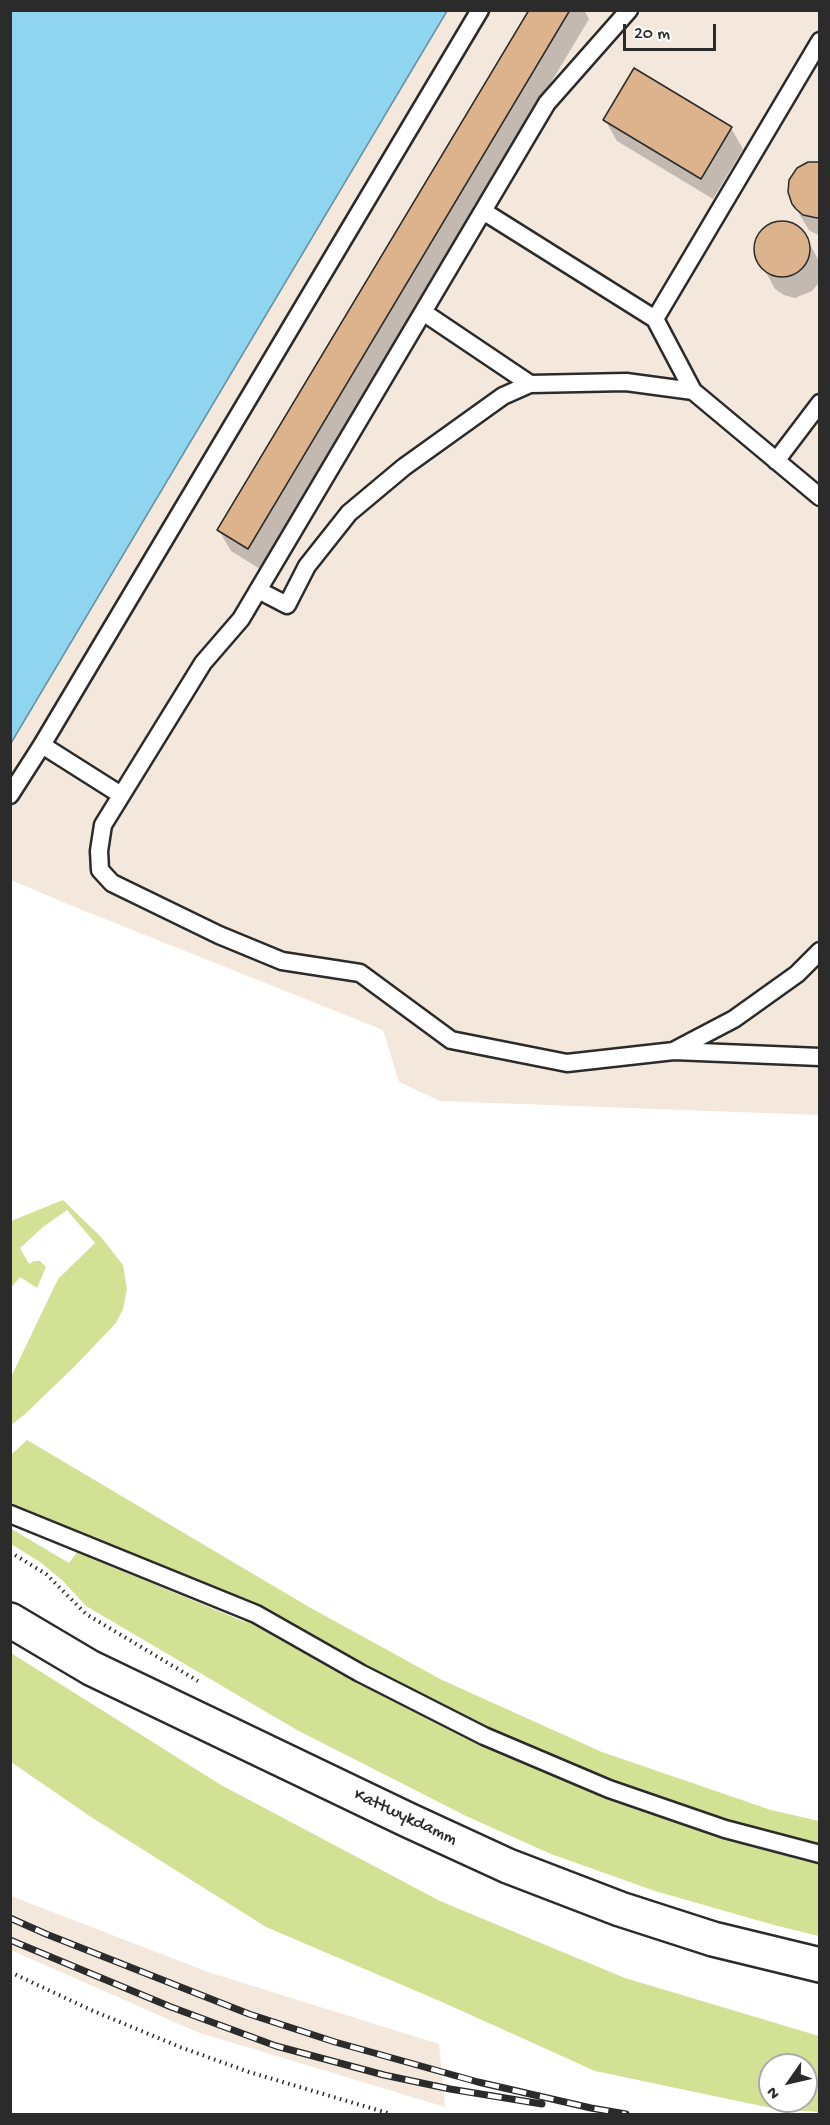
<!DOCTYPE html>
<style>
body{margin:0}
#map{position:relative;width:830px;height:2125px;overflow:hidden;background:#fff;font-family:"Gochi Hand",sans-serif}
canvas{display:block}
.frame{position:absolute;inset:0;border:12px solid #2b2b2b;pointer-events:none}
.north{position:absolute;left:758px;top:2053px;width:60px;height:60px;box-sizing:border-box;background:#fff;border:2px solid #aaa;border-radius:50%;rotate:236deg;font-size:16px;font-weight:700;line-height:24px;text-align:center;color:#2b2b2b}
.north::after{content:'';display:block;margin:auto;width:21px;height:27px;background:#2b2b2b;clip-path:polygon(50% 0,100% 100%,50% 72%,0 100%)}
.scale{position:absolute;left:623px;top:24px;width:93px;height:27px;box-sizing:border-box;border:3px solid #2b2b2b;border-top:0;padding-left:8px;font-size:18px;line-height:21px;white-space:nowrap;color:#2b2b2b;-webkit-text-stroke:4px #fff;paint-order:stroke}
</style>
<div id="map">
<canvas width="830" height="2125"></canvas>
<div class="frame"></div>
<div class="north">N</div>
<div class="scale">20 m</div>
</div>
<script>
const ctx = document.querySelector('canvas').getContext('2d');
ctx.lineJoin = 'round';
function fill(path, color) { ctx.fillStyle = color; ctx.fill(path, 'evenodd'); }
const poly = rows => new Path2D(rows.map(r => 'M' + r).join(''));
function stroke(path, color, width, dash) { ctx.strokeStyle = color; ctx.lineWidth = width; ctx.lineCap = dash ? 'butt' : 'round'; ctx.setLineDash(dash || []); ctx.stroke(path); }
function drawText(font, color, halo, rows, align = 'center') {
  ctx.font = font + ' "Gochi Hand",sans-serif'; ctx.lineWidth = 5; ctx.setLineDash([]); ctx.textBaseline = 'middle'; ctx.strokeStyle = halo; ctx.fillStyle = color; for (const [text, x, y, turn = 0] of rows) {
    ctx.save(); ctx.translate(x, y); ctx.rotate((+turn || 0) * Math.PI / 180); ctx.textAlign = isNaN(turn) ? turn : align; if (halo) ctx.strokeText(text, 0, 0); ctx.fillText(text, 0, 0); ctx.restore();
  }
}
fill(poly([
 [447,11,819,11,819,1115,440,1101,399,1082,383,1030,65,903,11,880,11,743],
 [11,1896,208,1972,439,2044,445,2107,197,2032,11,1950]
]), '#f4e8dc');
fill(poly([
 [63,1200,101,1237,123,1265,127,1289,123,1309,116,1323,74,1367,24,1415,11,1425,11,1377,58,1279,95,1243,67,1210,43,1227,20,1248,29,1264,34,1261,40,1261,46,1267,37,1288,20,1277,11,1288,11,1221],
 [27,1440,309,1607,442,1680,602,1752,771,1810,819,1821,819,1936,774,1925,655,1891,551,1854,466,1816,297,1730,86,1606,63,1581,40,1562,11,1544,10,1528,69,1563,77,1552,245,1622,251,1609,11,1507,11,1455],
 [11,1653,221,1785,440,1901,625,1978,819,2036,819,2112,776,2109,595,2071,442,2002,266,1927,91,1817,11,1762],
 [770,2065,806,2065,806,2101,770,2101]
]), '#d3e194');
const water = poly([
 [11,10,447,11,11,743,10,11,11,10]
]);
fill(water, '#8fd5f0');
stroke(water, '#6791a1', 1.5);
fill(poly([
 [531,10,584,10,589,19,260,569,231,551,219,530],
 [605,120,731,128,743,149,713,199,617,141],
 [820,163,820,236,809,230,793,204],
 [786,223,797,228,806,237,820,263,820,281,812,291,795,298,784,295,775,289,756,254,756,245,765,229,774,224]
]), '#0003');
const building = poly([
 [529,10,570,10,248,549,217,530,529,10],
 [634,68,732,127,701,179,603,120,634,68],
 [808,162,820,162,820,217,817,218,803,215,796,209,792,204,788,192,789,180,797,168,808,162],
 '754 249a28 28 0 1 1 56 0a28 28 0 1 1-56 0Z'
]);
fill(building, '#dcb38c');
stroke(building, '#2b2b2b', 1.5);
const lane = poly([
 [629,10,547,103,241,619,203,663,103,825,99,851,100,870,112,883,219,935,282,961,360,973,451,1040,567,1063,674,1051,820,1057],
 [483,211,655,319,820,41],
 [423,312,530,384,626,382,693,391,655,319],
 [693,391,820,497],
 [776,461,820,403],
 [258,590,287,605,307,566,349,513,404,467,503,396,530,384],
 [10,795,42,745],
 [121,795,42,745,480,10],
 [675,1050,734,1019,797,974,820,951],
 [10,1514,256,1614,360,1673,484,1736,609,1789,725,1829,820,1854]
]);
const secondary = poly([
 [10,1620,91,1668,408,1820,508,1866,620,1909,713,1939,820,1965]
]);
stroke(lane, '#2b2b2b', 21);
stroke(secondary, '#2b2b2b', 38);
stroke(poly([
 [10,1552,46,1574,86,1614,198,1681],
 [10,1972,91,2010,180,2047,249,2072,391,2114]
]), '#2b2b2b', 4, [1.5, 4.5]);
stroke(lane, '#fff', 16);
stroke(secondary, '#fff', 33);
const rail = poly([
 [10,1918,46,1934,249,2014,335,2042,478,2082,591,2108,626,2114],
 [10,1940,171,2007,276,2046,384,2075,450,2089,542,2104]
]);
stroke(rail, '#2b2b2b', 7);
stroke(rail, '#fff', 4.5, [14]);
drawText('18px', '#2b2b2b', '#fff', [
 ["Kattwykdamm",405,1818,25]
]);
</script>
